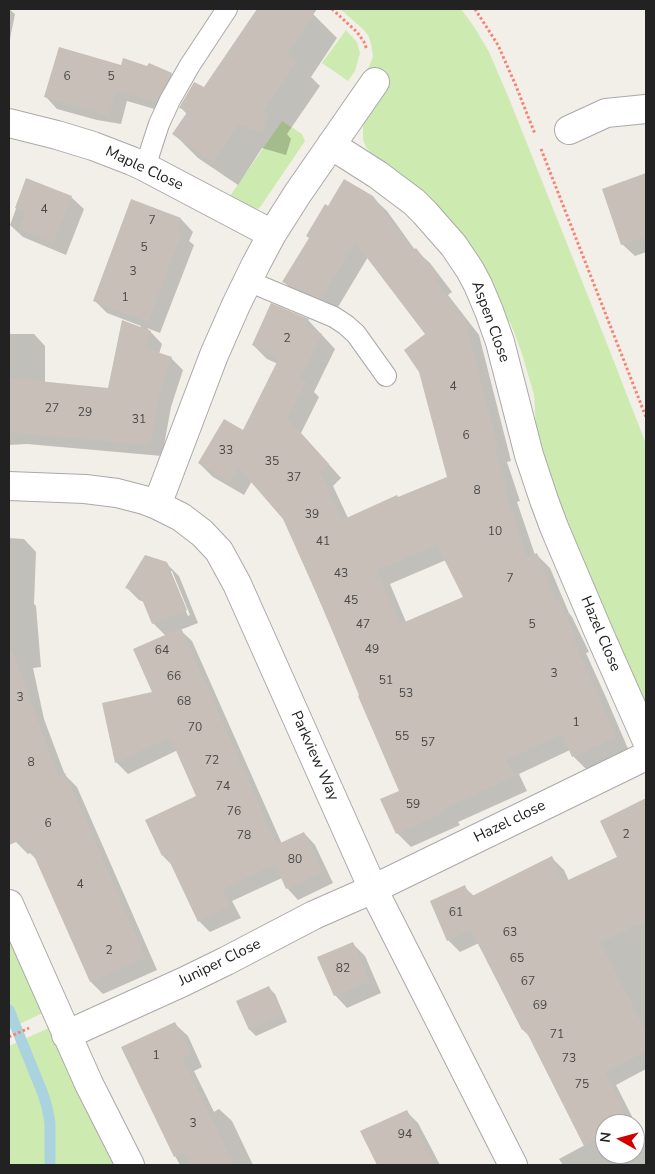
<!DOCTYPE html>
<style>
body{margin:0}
#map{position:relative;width:655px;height:1174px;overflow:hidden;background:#f2efe9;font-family:"Nunito Sans",sans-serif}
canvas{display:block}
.frame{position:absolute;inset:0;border:10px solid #222;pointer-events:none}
.north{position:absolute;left:595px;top:1114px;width:50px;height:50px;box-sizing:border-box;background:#fff;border:1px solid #a7a7a7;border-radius:50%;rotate:277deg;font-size:14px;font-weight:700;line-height:20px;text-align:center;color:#222}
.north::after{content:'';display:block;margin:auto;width:18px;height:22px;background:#d40000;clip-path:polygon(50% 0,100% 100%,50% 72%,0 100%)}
</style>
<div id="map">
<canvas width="655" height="1174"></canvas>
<div class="frame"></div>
<div class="north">N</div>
</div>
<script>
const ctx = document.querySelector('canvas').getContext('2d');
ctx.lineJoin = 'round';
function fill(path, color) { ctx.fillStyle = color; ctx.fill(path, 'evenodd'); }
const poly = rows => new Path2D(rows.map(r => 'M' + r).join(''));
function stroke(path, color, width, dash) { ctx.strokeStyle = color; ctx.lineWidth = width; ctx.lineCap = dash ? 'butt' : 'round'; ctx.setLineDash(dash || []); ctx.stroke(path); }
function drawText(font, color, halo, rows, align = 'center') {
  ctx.font = font + ' "Nunito Sans",sans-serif'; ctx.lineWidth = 4.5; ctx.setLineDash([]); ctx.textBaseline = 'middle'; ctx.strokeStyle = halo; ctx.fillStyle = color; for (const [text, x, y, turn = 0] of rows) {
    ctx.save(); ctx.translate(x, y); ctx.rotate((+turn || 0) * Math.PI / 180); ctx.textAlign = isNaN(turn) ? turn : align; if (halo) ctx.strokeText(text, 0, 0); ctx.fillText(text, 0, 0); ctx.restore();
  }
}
fill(poly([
 [340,9,461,9,475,28,489,52,508,96,604,336,646,444,646,710,553,494,536,428,534,395,523,357,511,324,503,313,366,147,363,139,363,123,386,85,367,71,373,57,371,44,369,37,364,30],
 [346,30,357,42,360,53,355,71,348,81,322,63],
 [282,121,302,134,305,141,261,206,258,209,248,206,230,196],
 [9,933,45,1012,9,1029],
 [53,1026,118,1165,9,1165,9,1046]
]), '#cdebb0');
fill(poly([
 [9,9,15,14,9,44],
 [259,9,305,9,313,14,337,38,311,77,320,86,287,134,291,139,286,155,262,148,238,185,198,158,174,134,187,114,181,108,205,88],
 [121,66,171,74,183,85,168,113,127,101,121,124,97,120,57,109,46,97],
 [646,175,646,252,635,256,622,244,604,190],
 [27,179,71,197,84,209,66,255,23,237,10,225],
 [372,197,387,211,415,250,430,263,452,292,448,295,479,335,511,461,507,462,520,501,517,502,535,555,536,554,550,568,569,613,572,617,589,652,586,653,608,702,629,751,587,770,573,756,570,750,519,774,527,791,458,822,460,825,411,847,397,833,401,791,284,518,252,481,244,495,213,477,199,463,243,431,278,364,267,359,253,345,272,305,308,320,335,349,314,392,319,397,301,433,341,478,333,486,348,518,449,478,427,335,368,257,335,312,298,296,284,282,328,208],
 [446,560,464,597,406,622,390,584],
 [132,201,181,219,193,232,189,241,194,245,160,333,147,328,162,344,159,354,171,358,183,370,171,407,162,456,27,444,9,445,9,334,34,334,45,346,45,383,109,390,141,326,107,313,95,301],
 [9,538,24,539,36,552,34,604,36,606,41,667,33,668,44,719,65,775,77,787,157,970,103,994,91,982,39,862,30,853,28,854,16,842,9,826],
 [166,563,179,576,198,623,180,630,192,641,282,844,304,833,315,845,333,883,298,900,287,888,282,878,232,901,241,918,210,932,199,921,172,865,163,856,198,796,178,750,128,774,116,762,153,693,166,636,153,623,144,602,139,600,127,588],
 [169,571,172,571,190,615,188,616],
 [642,801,646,805,646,1069,616,1085,646,1144,646,1165,563,1165,559,1159,585,1145,531,1038,523,1030,479,943,460,952,448,940,464,887,474,896,552,858,564,870,569,881,619,858],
 [605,1124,635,1124,635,1154,605,1154],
 [352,943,365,956,381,993,347,1008,335,995],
 [269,988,275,994,287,1022,256,1036,250,1030,237,1002],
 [175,1024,188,1036,202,1067,194,1071,214,1112,219,1109,232,1121,253,1165,180,1165,175,1156],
 [407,1112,418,1123,440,1165,378,1165,362,1132]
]), '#0003');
stroke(poly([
 [9,1010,43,1094,47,1107,50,1123,50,1165]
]), '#aad3df', 11);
fill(poly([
 [257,9,317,9,287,54,296,61,263,112,268,114,262,132,238,125,213,162,172,134,188,111,179,108,194,82,204,87],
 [59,47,121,65,123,58,147,66,149,63,172,73,156,102,116,90,109,116,44,97],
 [646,173,646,236,621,245,602,189],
 [26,178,72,196,53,243,19,229,26,212,15,208],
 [344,179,373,196,413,250,416,248,439,277,435,280,465,320,498,448,494,449,507,487,504,488,527,557,537,553,557,602,559,601,576,638,573,639,595,688,616,737,572,757,562,734,506,760,514,776,445,808,446,811,396,834,380,799,399,791,358,696,359,695,323,608,283,519,238,467,230,482,198,463,224,419,243,430,279,358,252,345,271,303,309,319,305,326,322,334,300,379,306,382,287,418,329,464,320,472,342,520,397,495,398,497,447,477,419,372,404,350,425,334,355,242,321,299,282,282,309,238,306,236,325,204,328,206],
 [437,545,463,597,400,624,377,570],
 [131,199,181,218,177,230,182,232,148,322,93,301],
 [122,320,151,331,145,348,172,357,159,395,150,445,9,432,9,378,108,388],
 [145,555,167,562,187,610,152,624,139,592,125,588],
 [181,628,250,784,276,845,304,832,323,872,286,889,275,864,222,889,230,906,198,922,166,854,162,856,145,820,196,796,170,737,115,763,102,703,152,692,133,649],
 [12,650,58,776,65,773,145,957,90,982,31,849,26,851,21,840,9,845,9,651],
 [646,798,646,921,600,942,646,1032,646,1051,605,1072,623,1109,620,1111,626,1121,621,1124,605,1124,605,1133,584,1146,525,1029,522,1030,471,930,447,941,430,901,465,885,470,897,552,856,564,882,617,857,600,821],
 [353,942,369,981,334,996,317,957],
 [269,986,282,1015,249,1030,236,1001],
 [175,1022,191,1054,182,1058,234,1165,191,1165,185,1152,174,1157,121,1047],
 [407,1110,435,1165,377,1165,360,1131]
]), '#c7bfb8');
const service = poly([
 [145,167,159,124,170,100,190,65,227,9],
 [248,281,334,317,346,325,356,334,386,376]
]);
const minor = poly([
 [9,123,57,135,93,146,132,161,145,167,272,234],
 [569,130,606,113,646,109],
 [331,145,378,175,414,202,425,213,454,246,470,270,478,285,489,311,500,342,529,455,544,500,554,527,599,633,646,739],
 [9,486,85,489,117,493,144,500,157,505,181,517,202,533,219,551,237,584,373,889,513,1165],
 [157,505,214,355,236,305,256,264,272,234,298,193,375,82],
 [9,904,89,1084,130,1165],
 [66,1035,183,982,226,961,314,915,373,889,646,756]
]);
stroke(service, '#a9a9a9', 22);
stroke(minor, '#a9a9a9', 30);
stroke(poly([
 [332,9,357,32,364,42,367,50],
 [475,9,498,45,516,86,535,134],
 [541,149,646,417],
 [9,1037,29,1028]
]), '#fa8072', 3, [2.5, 2.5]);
stroke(service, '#fff', 20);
stroke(minor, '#fff', 28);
drawText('12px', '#4b4948', null, [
 ["6",67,77],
 ["5",111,77],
 ["4",44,210],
 ["7",152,221],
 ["5",144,248],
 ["3",133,272],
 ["1",125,298],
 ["2",287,339],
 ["4",453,387],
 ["27",52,409],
 ["29",85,413],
 ["31",139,420],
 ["6",466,436],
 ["33",226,451],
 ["35",272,462],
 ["37",294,478],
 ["8",477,491],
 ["39",312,515],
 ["10",495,532],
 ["41",323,542],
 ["43",341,574],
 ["7",510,579],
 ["45",351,601],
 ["47",363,625],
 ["5",532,625],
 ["49",372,650],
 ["64",162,651],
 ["3",554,674],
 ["66",174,677],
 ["51",386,681],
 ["53",406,694],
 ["3",20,698],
 ["68",184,702],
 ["1",576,723],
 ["70",195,728],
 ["55",402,737],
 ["57",428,743],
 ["72",212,761],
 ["8",31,763],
 ["74",223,787],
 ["59",413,805],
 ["76",234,812],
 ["6",48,824],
 ["2",626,835],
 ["78",244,836],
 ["80",295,860],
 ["4",80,885],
 ["61",456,913],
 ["63",510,933],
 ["2",109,951],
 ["65",517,959],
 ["82",343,969],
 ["67",528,982],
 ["69",540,1006],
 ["71",557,1035],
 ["1",156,1056],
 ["73",569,1059],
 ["75",582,1085],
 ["3",193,1124],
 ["94",405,1135]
]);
drawText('15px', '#222', '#fff', [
 ["Maple Close",144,169,25],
 ["Aspen Close",490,322,70],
 ["Hazel Close",600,634,67],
 ["Parkview Way",314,756,66],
 ["Hazel close",510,822,-26],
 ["Juniper Close",220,963,-26]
]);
</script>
